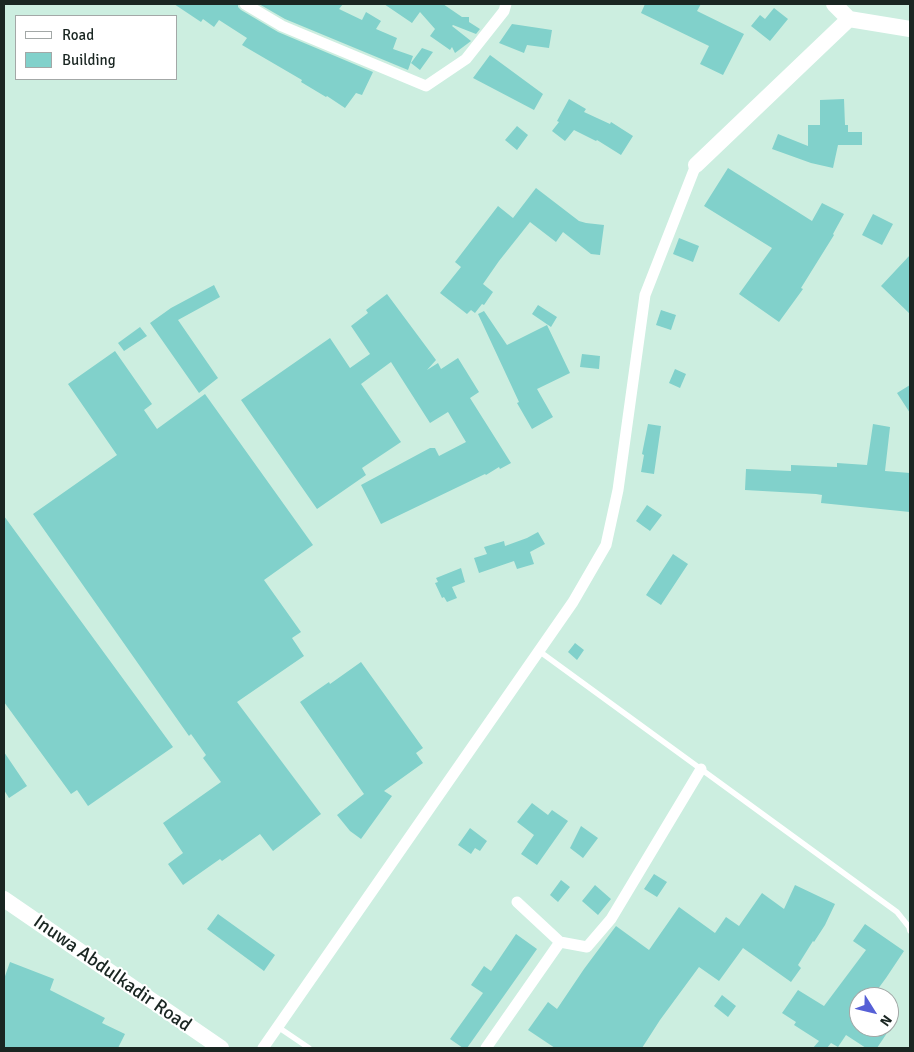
<!DOCTYPE html>
<style>
body{margin:0}
#map{position:relative;width:914px;height:1052px;overflow:hidden;background:#cceee0;font-family:Signika,sans-serif}
canvas{display:block}
.frame{position:absolute;inset:0;border:5px solid #1a2622;pointer-events:none}
.legend{position:absolute;left:15px;top:15px;width:162px;height:65px;box-sizing:border-box;background:#fff;border:1px solid #a3a8a7;margin:0;padding:6px 9px;list-style:none;font-size:15px;color:#1a2622}
.legend li{display:flex;align-items:center;gap:10px;height:25px}
.legend b{width:25px;border:1px solid #a3a8a7}
.north{position:absolute;left:849px;top:987px;width:50px;height:50px;box-sizing:border-box;background:#fff;border:1px solid #a3a8a7;border-radius:50%;rotate:126deg;font-size:14px;font-weight:700;line-height:20px;text-align:center;color:#1a2622}
.north::after{content:'';display:block;margin:auto;width:18px;height:22px;background:#5660d6;clip-path:polygon(50% 0,100% 100%,50% 72%,0 100%)}
</style>
<div id="map">
<canvas width="914" height="1052"></canvas>
<div class="frame"></div>
<ul class="legend">
<li><b style="height:6px;background:#fff"></b>Road</li>
<li><b style="height:14px;background:#81d1cb"></b>Building</li>
</ul>
<div class="north">N</div>
</div>
<script>
const ctx = document.querySelector('canvas').getContext('2d');
ctx.lineJoin = 'round';
function fill(path, color) { ctx.fillStyle = color; ctx.fill(path, 'evenodd'); }
const poly = rows => new Path2D(rows.map(r => 'M' + r).join(''));
function stroke(path, color, width, dash) { ctx.strokeStyle = color; ctx.lineWidth = width; ctx.lineCap = dash ? 'butt' : 'round'; ctx.setLineDash(dash || []); ctx.stroke(path); }
function drawText(font, color, halo, rows, align = 'center') {
  ctx.font = font + ' Signika,sans-serif'; ctx.lineWidth = 4; ctx.setLineDash([]); ctx.textBaseline = 'middle'; ctx.strokeStyle = halo; ctx.fillStyle = color; for (const [text, x, y, turn = 0] of rows) {
    ctx.save(); ctx.translate(x, y); ctx.rotate((+turn || 0) * Math.PI / 180); ctx.textAlign = isNaN(turn) ? turn : align; if (halo) ctx.strokeText(text, 0, 0); ctx.fillText(text, 0, 0); ctx.restore();
  }
}
fill(poly([
 [174,4,238,4,238,7,241,10,278,32,373,72,362,95,356,93,345,108,327,96,326,97,301,82,302,80,242,45,247,38,219,20,214,27,203,19,201,22],
 [259,4,343,4,339,9,362,20,366,12,381,21,376,29,397,38,393,49,413,56,408,70,285,19],
 [384,4,443,4,462,17,469,17,469,22,480,29,476,34,453,25,452,26,471,41,455,53,452,47,450,50,430,36,435,29,420,12,412,23],
 [645,4,701,4,697,11,744,34,723,75,700,64,709,46,641,13],
 [774,8,788,19,770,41,751,26,760,15,765,19],
 [512,24,552,30,549,48,527,45,524,53,499,43],
 [422,48,433,52,420,70,411,63],
 [490,55,543,94,534,110,473,78],
 [569,99,586,109,584,112,610,124,611,122,633,136,621,155,597,140,596,141,574,130,565,141,552,131,559,122,557,121],
 [844,99,845,125,848,125,848,132,862,132,862,145,838,145,833,168,811,163,772,149,778,134,808,146,808,125,820,125,820,100],
 [517,126,528,135,517,150,505,140],
 [728,168,812,221,822,203,844,214,833,234,834,235,801,288,803,289,779,322,739,294,772,248,704,206],
 [536,188,579,221,586,223,604,225,600,255,591,254,563,232,556,242,530,222,499,261,483,284,493,292,484,305,482,304,475,313,471,310,467,314,440,293,461,267,455,262,498,206,513,218],
 [873,214,893,224,882,245,862,235],
 [679,238,699,246,693,262,673,254],
 [910,255,910,314,881,286],
 [214,285,220,297,178,320,218,378,199,393,150,323,171,308],
 [387,294,436,360,427,370,438,363,441,369,458,358,479,392,470,398,511,463,500,469,499,467,486,475,485,474,381,524,361,485,430,448,435,448,439,456,466,442,448,412,430,423,391,362,361,384,401,442,362,468,366,475,317,509,241,400,330,338,350,368,370,354,351,326,368,313,366,310],
 [538,305,557,317,551,327,532,314],
 [661,310,676,315,671,330,656,325],
 [484,311,507,345,547,325,570,373,537,389,553,417,532,429,517,403,519,402,478,314],
 [140,327,147,336,124,351,118,343],
 [115,351,152,404,144,410,157,429,205,394,313,545,264,580,301,632,292,638,304,656,237,702,321,814,273,851,260,834,222,861,220,859,183,885,168,864,183,853,163,823,221,782,203,758,206,755,191,734,189,736,33,514,117,455,68,384],
 [582,354,600,356,599,369,580,367],
 [675,369,686,374,680,388,669,383],
 [910,385,910,413,897,393],
 [648,424,661,426,654,474,641,472,644,455,642,454],
 [873,424,890,427,885,471,910,473,910,512,821,503,822,495,816,494,745,490,746,469,791,471,791,465,837,467,837,463,867,465],
 [647,505,662,515,650,531,636,521],
 [4,516,173,747,88,806,77,790,71,794,4,702],
 [538,532,545,544,530,552,534,564,517,569,514,561,479,573,474,558,487,554,484,547,504,541,505,546,527,538],
 [673,554,688,564,661,605,646,595],
 [461,568,465,582,452,587,457,598,447,602,444,597,442,598,435,583,438,582,436,578],
 [575,643,584,650,577,660,568,652],
 [361,662,423,748,416,753,423,763,384,791,392,796,361,839,350,831,337,815,364,794,300,702,329,682,330,684],
 [4,752,27,786,9,798,4,790],
 [532,803,548,815,552,810,568,821,537,865,521,854,534,835,517,822],
 [581,826,598,838,583,858,570,848],
 [470,828,487,841,480,851,475,848,471,854,458,845],
 [654,874,667,882,657,897,644,889],
 [561,880,570,887,558,902,550,895],
 [595,885,611,899,598,915,582,901],
 [795,885,835,904,825,925,814,942,813,941,798,965,801,968,791,982,743,948,719,981,699,967,660,1020,642,1048,555,1048,528,1030,548,1002,557,1009,584,969,616,926,649,950,679,907,715,933,726,917,739,926,762,893,784,909],
 [218,914,275,955,264,971,207,929],
 [865,924,904,951,886,978,872,997,859,997,859,1027,879,1027,887,1033,877,1048,866,1048,846,1035,838,1047,831,1043,827,1048,813,1048,819,1041,794,1025,796,1022,782,1013,798,990,824,1006,866,950,853,941],
 [516,934,537,949,467,1048,463,1048,450,1039,483,993,471,985,484,966,491,971],
 [10,962,54,979,50,990,105,1018,102,1023,125,1034,118,1048,4,1048,4,979],
 [722,995,736,1006,728,1017,714,1006]
]), '#81d1cb');
stroke(poly([
 [539,651,897,912,909,927,910,931],
 [278,1027,309,1048]
]), '#fff', 5.5);
stroke(poly([
 [245,4,282,26,426,86,466,59,504,11,506,4],
 [517,902,560,942,587,947,611,919,701,769],
 [263,1048,573,602,606,545,618,490,645,295,696,165],
 [486,1048,560,942]
]), '#fff', 11);
stroke(poly([
 [834,4,849,19,910,29],
 [696,165,849,19],
 [4,899,221,1048]
]), '#fff', 16);
drawText('19px', '#1a2622', '#fff', [
 ["Inuwa Abdulkadir Road",112,974,35]
]);
</script>
